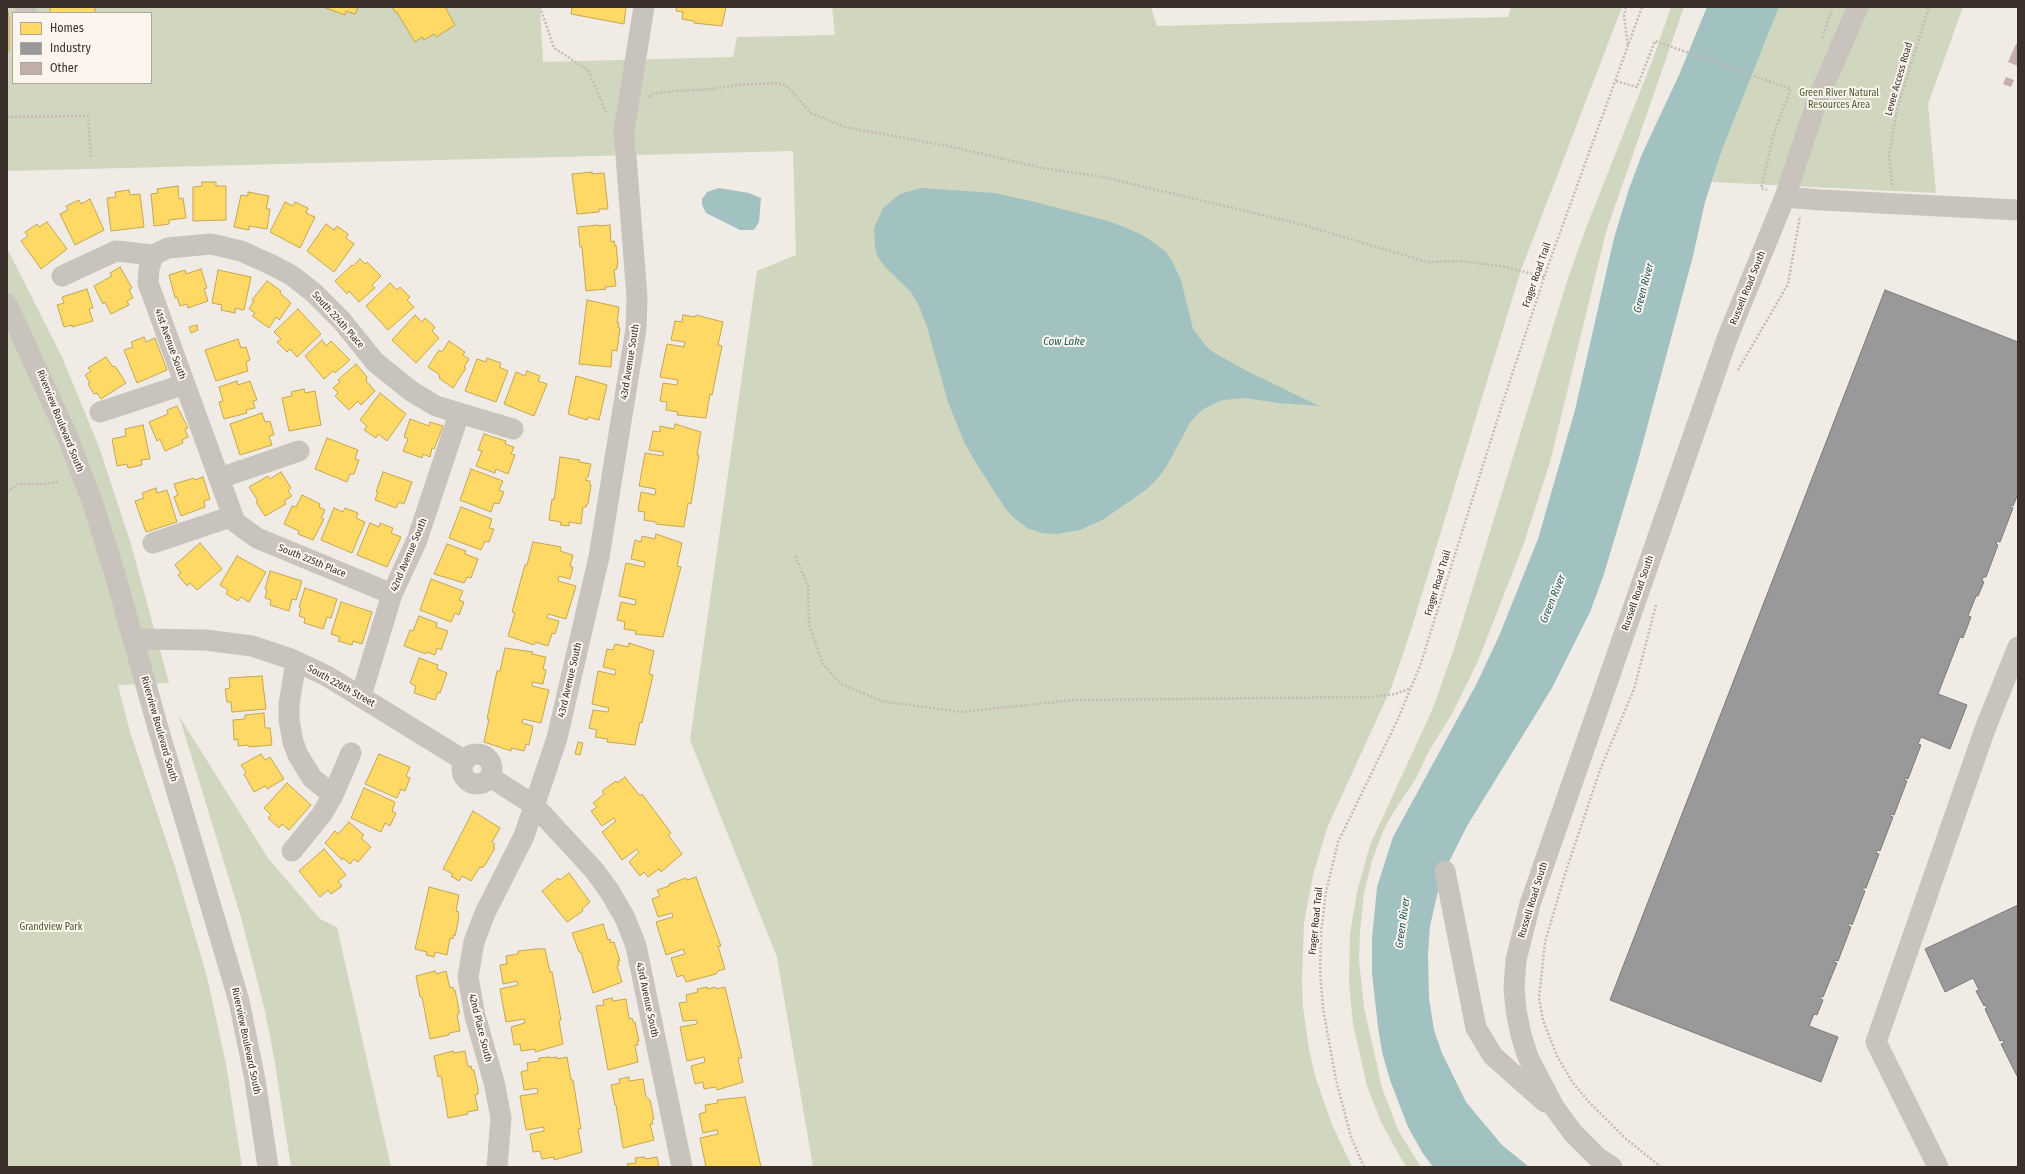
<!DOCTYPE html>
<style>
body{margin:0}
#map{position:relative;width:2025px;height:1174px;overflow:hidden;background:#f0ebe5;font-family:"Fira Sans Condensed",sans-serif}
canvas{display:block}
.frame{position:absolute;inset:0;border:8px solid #3b302b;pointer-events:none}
.legend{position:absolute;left:12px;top:12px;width:140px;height:72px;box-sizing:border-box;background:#fbf5ee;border:1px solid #aea6a0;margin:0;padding:5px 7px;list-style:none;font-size:12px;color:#3b302b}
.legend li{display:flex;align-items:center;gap:8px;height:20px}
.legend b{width:20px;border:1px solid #aea6a0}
</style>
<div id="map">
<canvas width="2025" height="1174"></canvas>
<div class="frame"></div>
<ul class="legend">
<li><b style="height:11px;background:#ffd966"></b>Homes</li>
<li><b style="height:11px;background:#999"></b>Industry</li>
<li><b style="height:11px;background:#c3afa7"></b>Other</li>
</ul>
</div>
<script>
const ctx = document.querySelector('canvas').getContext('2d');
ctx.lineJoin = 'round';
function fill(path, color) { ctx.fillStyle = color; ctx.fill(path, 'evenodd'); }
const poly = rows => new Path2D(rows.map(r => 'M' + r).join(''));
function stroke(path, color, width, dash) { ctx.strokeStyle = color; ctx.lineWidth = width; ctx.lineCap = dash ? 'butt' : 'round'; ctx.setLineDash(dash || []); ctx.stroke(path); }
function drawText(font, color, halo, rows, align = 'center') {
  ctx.font = font + ' "Fira Sans Condensed",sans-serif'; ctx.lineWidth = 4; ctx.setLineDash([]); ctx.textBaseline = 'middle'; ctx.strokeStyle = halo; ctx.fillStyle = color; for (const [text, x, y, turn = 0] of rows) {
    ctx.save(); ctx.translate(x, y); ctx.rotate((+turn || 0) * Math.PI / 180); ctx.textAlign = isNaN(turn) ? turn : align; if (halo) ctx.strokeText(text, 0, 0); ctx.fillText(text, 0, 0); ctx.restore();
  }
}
fill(poly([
 [7,7,540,7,543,62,733,57,737,37,835,35,832,7,1151,7,1157,26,1508,17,1511,7,1622,7,1521,270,1410,633,1392,686,1327,828,1313,875,1304,923,1302,979,1303,1007,1309,1049,1315,1076,1331,1122,1352,1167,813,1167,777,957,690,740,757,271,796,255,793,151,7,171],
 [13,13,151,13,151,83,13,83],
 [1671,7,1684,7,1606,232,1550,462,1524,543,1478,661,1452,714,1429,751,1415,780,1393,813,1383,831,1372,861,1364,893,1360,932,1359,960,1364,1007,1382,1088,1398,1130,1421,1167,1406,1167,1382,1124,1367,1086,1353,1024,1349,983,1350,934,1357,892,1370,845,1433,708,1455,646,1567,281,1586,228,1653,59],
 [1779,7,1963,7,1928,104,1936,193,1712,182,1722,150],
 [7,248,62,357,99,447,130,541,169,683,118,685,130,732,176,870,207,977,226,1064,242,1167,7,1167],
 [179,716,268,858,320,919,337,927,391,1167,291,1167,274,1057,265,1011,242,921]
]), '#d1d6bf');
fill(poly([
 [1707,7,1779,7,1722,150,1705,202,1693,256,1638,461,1603,577,1590,612,1552,688,1467,826,1449,862,1439,887,1430,926,1428,954,1429,998,1434,1030,1442,1053,1466,1102,1502,1145,1529,1167,1433,1167,1422,1152,1408,1127,1390,1080,1382,1052,1378,1027,1372,973,1372,939,1377,887,1393,837,1477,683,1499,636,1538,539,1575,410,1614,238,1629,189,1642,154,1679,75],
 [719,188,749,193,761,198,759,222,754,230,740,230,706,213,702,205,702,199,707,192],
 [921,188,994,193,1031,201,1108,221,1129,229,1146,237,1166,252,1172,261,1181,280,1193,329,1205,345,1213,352,1245,370,1319,406,1278,403,1245,398,1223,400,1213,404,1202,410,1191,421,1168,464,1158,478,1147,489,1104,519,1080,530,1057,534,1042,533,1027,528,1014,518,1005,508,976,463,965,444,948,402,927,327,919,306,911,292,884,266,877,255,875,246,874,228,883,208,900,194]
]), '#a1c2c1');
const homes = poly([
 [7,7,9,18,9,51,7,51,7,7],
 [50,7,95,7,95,13,50,13,50,7],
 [323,7,358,7,355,14,346,11,345,15,323,7],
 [392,7,445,7,455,25,436,37,434,34,424,40,422,37,415,42,396,11,395,12,392,7],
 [572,7,626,7,624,24,571,14,572,7],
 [677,7,726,7,722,26,694,23,694,21,682,19,683,12,676,11,677,7],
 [592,172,592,174,604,173,608,209,599,209,599,212,577,214,572,174,592,172],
 [202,182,216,182,216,186,226,186,226,220,193,221,193,187,202,186,202,182],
 [178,186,179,199,183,198,186,218,169,220,169,224,154,226,151,194,158,193,157,189,178,186],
 [129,190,130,195,140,194,144,227,111,231,107,198,116,197,115,192,129,190],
 [248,192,269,196,266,209,270,209,267,229,249,226,249,230,234,227,241,195,248,196,248,192],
 [90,199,104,230,75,245,60,214,68,210,66,206,79,200,81,204,90,199],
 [285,202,293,206,295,202,308,208,306,213,315,217,300,248,270,232,285,202],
 [47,222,67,249,41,269,21,241,28,236,25,232,37,224,39,227,47,222],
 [326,224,334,230,337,226,348,234,346,238,354,244,334,272,307,251,326,224],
 [598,225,598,226,610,225,611,242,614,241,615,246,616,245,618,265,617,265,617,269,614,270,616,286,605,287,606,289,586,291,582,247,580,247,578,227,598,225],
 [360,259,365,264,367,262,381,276,372,285,375,288,359,302,349,291,347,294,335,281,352,265,353,266,360,259],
 [120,267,132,288,129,290,133,298,127,301,129,305,111,314,105,302,103,304,94,286,112,276,110,273,120,267],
 [201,269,207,288,204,289,208,301,188,308,187,304,180,306,177,297,175,298,169,275,185,270,186,274,201,269],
 [218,270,251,277,244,310,235,308,235,313,221,310,222,305,212,303,218,270],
 [267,281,281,291,280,293,291,303,279,320,276,317,269,328,252,316,255,313,249,309,254,301,252,300,267,281],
 [390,283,397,290,400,287,410,297,407,300,414,307,388,330,366,306,390,283],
 [87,289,93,308,89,309,93,321,72,327,72,325,64,327,57,305,64,303,62,297,87,289],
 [587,300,619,307,617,323,619,323,618,327,620,328,617,351,612,350,611,367,579,364,587,300],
 [298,309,321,334,297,357,290,349,287,352,277,342,281,339,274,332,298,309],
 [415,315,422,322,425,318,435,327,432,331,439,338,416,363,392,340,415,315],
 [683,315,695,317,696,315,723,322,718,345,722,346,712,395,710,394,706,418,677,415,678,412,666,410,667,402,660,401,663,383,677,385,678,380,660,377,667,344,684,347,685,342,671,340,675,321,682,322,683,315],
 [197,325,198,330,191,333,189,327,197,325],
 [144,337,146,342,155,338,167,370,137,383,124,350,133,347,131,342,144,337],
 [238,339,241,348,246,347,250,360,246,362,248,371,216,381,205,350,238,339],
 [322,340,326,346,331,341,350,360,335,373,333,371,324,379,305,356,322,340],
 [449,341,465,352,463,355,469,359,464,367,466,368,453,388,439,378,440,375,428,367,439,350,442,352,449,341],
 [106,357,113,367,115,366,126,383,101,399,97,393,94,394,88,384,90,383,85,375,91,371,88,368,106,357],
 [487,358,501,363,499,367,508,371,496,402,465,391,477,359,486,362,487,358],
 [356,364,367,377,366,381,375,391,361,405,358,401,349,410,335,396,338,393,333,388,340,382,338,380,356,364],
 [527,371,540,376,538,381,547,384,534,416,504,404,516,372,525,376,527,371],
 [576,376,607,385,599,420,588,417,587,420,568,414,576,376],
 [237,381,238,385,250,381,257,400,253,401,255,408,246,410,247,413,224,419,219,402,223,401,219,387,237,381],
 [304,389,305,393,315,391,321,425,289,431,282,398,292,396,291,392,304,389],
 [380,393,406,414,387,441,378,434,376,438,364,430,367,426,360,420,380,393],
 [177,406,188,428,185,429,188,437,182,440,183,443,165,451,160,439,157,441,149,422,168,414,167,410,177,406],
 [262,413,265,422,270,421,274,435,269,436,272,445,240,455,230,424,262,413],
 [410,419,429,426,430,422,443,426,434,449,432,448,430,457,423,454,422,458,403,451,408,439,404,437,410,419],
 [675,424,701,432,697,455,699,455,691,504,688,503,684,527,656,524,656,522,644,520,645,512,638,511,641,492,655,495,656,489,639,486,645,453,663,456,663,452,649,450,653,431,660,432,660,426,674,429,675,424],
 [143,425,150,459,141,460,142,465,128,468,127,464,117,466,112,439,126,436,125,429,143,425],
 [484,434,506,441,505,444,514,447,511,454,515,455,508,474,496,469,495,473,476,466,482,451,478,450,484,434],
 [327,438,358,450,355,459,359,460,354,474,350,474,347,482,315,469,327,438],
 [560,457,580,460,579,462,591,464,588,477,585,480,590,481,590,485,591,485,588,504,587,504,586,507,583,507,581,524,569,522,569,526,560,525,561,522,549,520,552,499,554,500,560,457],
 [471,469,503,481,499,490,504,492,499,504,494,503,491,512,460,500,471,469],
 [281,472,291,488,288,491,292,496,284,501,286,504,265,516,256,502,258,501,249,487,268,476,270,479,281,472],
 [383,472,412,482,404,504,399,502,396,508,375,500,378,492,376,492,383,472],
 [203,477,210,499,204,501,205,507,181,516,174,497,178,495,174,484,194,478,195,480,203,477],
 [156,488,157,493,167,490,177,522,146,532,135,501,144,498,142,493,156,488],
 [302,495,320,504,319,507,325,510,321,518,324,519,313,540,298,534,299,531,284,524,292,506,296,507,302,495],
 [461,507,492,519,489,528,494,529,489,542,485,541,481,550,449,538,461,507],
 [334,508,343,512,345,508,358,513,356,518,365,522,352,553,321,540,334,508],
 [370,523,379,527,380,523,393,528,391,533,401,537,387,567,357,555,370,523],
 [656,534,682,543,677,566,681,567,663,637,635,634,636,631,624,629,625,622,617,620,621,602,635,605,636,600,619,596,626,563,644,567,645,562,631,559,635,540,641,542,642,536,655,539,656,534],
 [533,542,561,547,560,551,573,555,570,566,573,567,570,579,559,576,558,581,576,586,566,619,548,614,547,618,559,621,555,634,552,633,548,646,535,642,534,645,508,636,515,613,512,612,525,565,527,565,533,542],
 [200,543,222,569,197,590,190,583,187,586,178,575,181,573,175,565,200,543],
 [447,544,466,551,465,554,478,559,471,578,467,577,464,583,434,574,447,544],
 [237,556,266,572,249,602,241,597,238,601,226,594,228,590,220,585,237,556],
 [270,571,302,581,296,600,292,599,289,611,270,605,271,600,265,598,267,590,265,589,270,571],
 [431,579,463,591,459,600,464,602,459,615,455,613,451,622,420,610,431,579],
 [305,588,337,599,331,618,327,617,323,629,304,623,305,618,299,616,301,608,299,607,305,588],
 [341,602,372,612,362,644,353,641,352,645,338,641,340,637,331,634,341,602],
 [419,616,437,623,436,627,448,631,441,650,437,648,435,655,427,652,426,654,404,646,410,630,413,631,419,616],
 [629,643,654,651,649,674,653,675,642,723,640,722,635,745,607,742,608,739,595,737,597,730,589,728,593,710,608,712,609,708,592,704,598,671,615,675,616,670,603,667,607,649,613,650,615,644,628,647,629,643],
 [505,648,533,652,532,654,546,657,543,669,546,670,543,684,533,682,532,686,549,690,541,723,523,719,522,723,533,726,529,745,526,744,524,751,511,748,511,751,484,742,489,719,487,719,497,671,500,671,505,648],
 [419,658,438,665,437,669,447,673,440,693,438,692,435,700,414,693,416,686,410,683,419,658],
 [262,676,266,709,232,712,231,702,227,702,225,689,230,688,229,678,262,676],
 [264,713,265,728,270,728,272,745,249,747,248,745,238,746,238,739,234,740,233,720,245,719,245,715,264,713],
 [578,742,583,743,580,755,575,754,578,742],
 [261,754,265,760,270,757,284,779,267,789,265,786,254,792,244,774,246,772,241,765,261,754],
 [379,754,410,767,406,776,410,778,405,791,401,789,397,798,365,784,379,754],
 [625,777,640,796,642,794,671,833,668,835,682,854,661,872,659,869,648,877,644,872,640,876,629,862,639,852,637,849,622,860,602,832,616,821,614,818,602,826,591,811,597,807,593,803,604,794,602,791,616,781,617,783,625,777],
 [287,783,311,805,289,830,282,824,279,828,268,818,271,815,264,808,287,783],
 [364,788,395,802,392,811,396,813,390,826,385,823,381,832,351,818,364,788],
 [473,811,500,828,492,842,495,844,493,847,495,848,485,865,482,868,480,867,471,881,462,876,459,881,451,876,453,874,443,869,473,811],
 [349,822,364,835,361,838,371,847,358,862,354,859,350,864,343,858,342,860,325,843,335,831,338,834,349,822],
 [324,849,346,875,338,881,342,886,331,894,328,890,320,897,299,871,324,849],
 [569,873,590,902,582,909,583,911,567,922,542,891,558,878,560,880,569,873],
 [696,877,721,946,718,946,725,969,718,971,716,974,686,982,683,975,677,977,671,958,685,954,683,949,666,955,656,922,673,917,672,913,658,917,652,899,660,896,657,890,669,886,669,884,686,878,687,880,696,877],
 [429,887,459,895,456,911,459,912,458,916,459,917,455,936,453,935,453,939,450,938,447,955,435,952,434,957,426,955,427,952,415,949,429,887],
 [603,924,608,940,610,939,611,943,614,942,620,961,618,961,619,965,617,966,622,982,593,993,581,952,579,952,572,933,603,924],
 [536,949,545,949,550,972,552,972,561,1020,559,1021,563,1044,535,1052,535,1049,521,1051,520,1044,514,1045,511,1027,525,1023,524,1019,506,1022,500,989,518,985,517,981,503,984,500,965,507,964,506,956,518,954,518,951,536,949],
 [435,971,436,974,446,971,450,988,453,987,454,991,455,990,459,1010,459,1014,457,1015,460,1031,449,1033,449,1035,430,1039,422,997,420,997,416,976,435,971],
 [707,987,707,989,715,987,716,989,725,987,742,1058,738,1058,743,1082,717,1090,716,1087,704,1089,703,1082,695,1084,691,1066,705,1062,704,1057,687,1061,680,1027,697,1024,697,1020,683,1021,679,1003,687,1002,686,995,698,992,697,989,707,987],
 [612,998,613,1001,626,999,629,1019,632,1018,633,1022,635,1022,639,1041,637,1041,638,1045,635,1045,638,1062,608,1070,596,1006,604,1005,603,1000,612,998],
 [453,1051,454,1053,465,1051,468,1067,471,1066,472,1070,474,1070,478,1089,478,1094,475,1095,478,1110,467,1112,468,1114,448,1118,441,1076,438,1077,434,1056,453,1051],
 [549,1057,549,1058,557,1057,557,1059,567,1057,571,1080,573,1080,581,1129,578,1129,582,1152,554,1160,554,1157,542,1159,540,1151,533,1152,530,1134,544,1131,544,1127,526,1130,520,1096,538,1093,537,1088,524,1090,521,1072,528,1070,527,1063,539,1061,539,1058,549,1057],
 [629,1077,629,1081,643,1079,646,1097,650,1100,654,1119,652,1120,653,1124,650,1124,654,1140,623,1148,616,1105,615,1105,611,1085,620,1083,619,1079,629,1077],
 [745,1097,761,1167,706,1167,700,1138,718,1134,717,1130,703,1133,699,1114,706,1112,705,1105,718,1103,717,1100,745,1097],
 [644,1157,645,1159,657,1157,659,1167,628,1167,627,1164,636,1163,635,1158,644,1157]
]);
fill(homes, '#ffd966');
stroke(homes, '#c4a654', 1);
const industry = poly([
 [1885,290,2018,342,2018,494,2013,506,2011,505,2010,507,2013,508,2000,542,1997,541,1996,544,1998,545,1986,577,1983,577,1982,581,1984,582,1978,596,1976,596,1968,616,1971,617,1963,638,1960,637,1938,694,1967,705,1950,749,1921,737,1918,744,1921,745,1908,779,1905,778,1904,780,1907,781,1894,815,1891,814,1890,816,1893,817,1880,851,1877,850,1876,853,1879,854,1866,888,1863,888,1862,890,1865,891,1852,925,1849,923,1848,926,1851,927,1838,961,1835,960,1834,962,1837,963,1823,997,1821,996,1820,998,1823,1000,1817,1015,1814,1014,1809,1026,1838,1037,1821,1082,1610,1000,1885,290],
 [2018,905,2018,1076,2017,1076,2001,1044,2004,1043,2003,1040,2000,1041,1985,1009,1987,1007,1986,1005,1984,1006,1976,991,1979,990,1973,978,1945,992,1925,949,2018,905]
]);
fill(industry, '#999');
stroke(industry, '#7d7a78', 1);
fill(poly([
 [2016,44,2018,44,2018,66,2008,62],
 [2006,77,2014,80,2011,87,2003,84]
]), '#c3afa7');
stroke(poly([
 [540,7,554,48,588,70,607,114],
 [1626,7,1624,16,1628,46],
 [1822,38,1833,7],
 [1616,81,1637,87,1655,41,1791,89,1775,130,1761,188,1767,190],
 [649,97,652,94,673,91,713,89,736,85,775,83,786,85,811,113,845,127,953,147,1042,168,1103,177,1300,224,1427,262,1460,261,1506,267,1544,277],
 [7,117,88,116,91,157],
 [1892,185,1889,155,1897,109,1929,7],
 [1738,370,1788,284,1800,216],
 [7,492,18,484,44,484,58,482],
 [795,556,808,586,809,625,823,664,841,684,882,701,961,712,1073,700,1371,697,1395,694,1411,688],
 [1656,605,1634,689,1600,770,1565,874,1545,942,1539,998,1543,1020,1557,1056,1573,1083,1589,1102,1625,1138,1661,1167],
 [1364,1167,1351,1137,1336,1080,1323,1008,1320,970,1321,932,1326,892,1338,842,1397,721,1420,666,1500,411,1549,263,1642,7]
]), '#c2bbb6', 2.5, [2, 2]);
stroke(poly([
 [26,13,26,7],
 [625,146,624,130,644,7],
 [1785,197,1821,200,2018,210],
 [153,255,168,248,211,244,241,251,272,265,291,275,313,292,342,321,375,362,411,391,436,406,513,429],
 [62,276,116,251,153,255,149,269,148,283,235,522,257,538,392,594],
 [7,304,66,433,93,504,114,571,158,728,239,1001,255,1080,268,1167],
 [100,412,185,384],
 [220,478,299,451],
 [153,543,233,516],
 [133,639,205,640,252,646,291,659,327,676,465,761],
 [296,662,289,704,289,720,293,742,298,755,312,778,333,795],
 [361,696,392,594,417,540,459,414],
 '462 769a15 15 0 1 1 30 0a15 15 0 1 1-30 0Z',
 [490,777,534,805,594,870,610,892,625,918,636,946,682,1167],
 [292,851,322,814,333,795,351,753],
 [1445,871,1476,1028,1493,1056,1545,1102],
 [497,1167,501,1118,494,1082,475,1016,468,977,474,942,485,913,524,836,557,738,599,557,636,329,637,297,626,156],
 [1612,1167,1597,1157,1573,1133,1554,1107,1528,1057,1521,1035,1516,1010,1514,988,1516,960,1530,904,1728,336,1785,197,1817,101,1858,7],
 [1938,1167,1876,1042,1985,729,2018,647]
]), '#c9c3be', 21);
drawText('10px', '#3b302b', '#fbf5ee', [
 ["Levee Access Road",1899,79,-74],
 ["Frager Road Trail",1537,275,-71],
 ["Russell Road South",1748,288,-68],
 ["South 224th Place",338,320,48],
 ["41st Avenue South",170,344,70],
 ["43rd Avenue South",630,362,-81],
 ["Riverview Boulevard South",60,421,68],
 ["42nd Avenue South",409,555,-67],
 ["South 225th Place",312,561,22],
 ["Frager Road Trail",1438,583,-73],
 ["Russell Road South",1638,593,-71],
 ["43rd Avenue South",570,680,-77],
 ["South 226th Street",341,686,29],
 ["Riverview Boulevard South",159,729,74],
 ["Russell Road South",1533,900,-73],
 ["Frager Road Trail",1316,921,-84],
 ["43rd Avenue South",647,1000,78],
 ["42nd Place South",480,1028,76],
 ["Riverview Boulevard South",246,1041,78]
]);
drawText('10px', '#4a5a2e', '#fbf5ee', [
 ["Green River Natural",1839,93],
 ["Resources Area",1839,105],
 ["Grandview Park",51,927]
]);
drawText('italic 11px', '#1f5a5e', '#fbf5ee', [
 ["Green River",1644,288,-75],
 ["Cow Lake",1064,342],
 ["Green River",1553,599,-68],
 ["Green River",1403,923,-82]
]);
</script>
